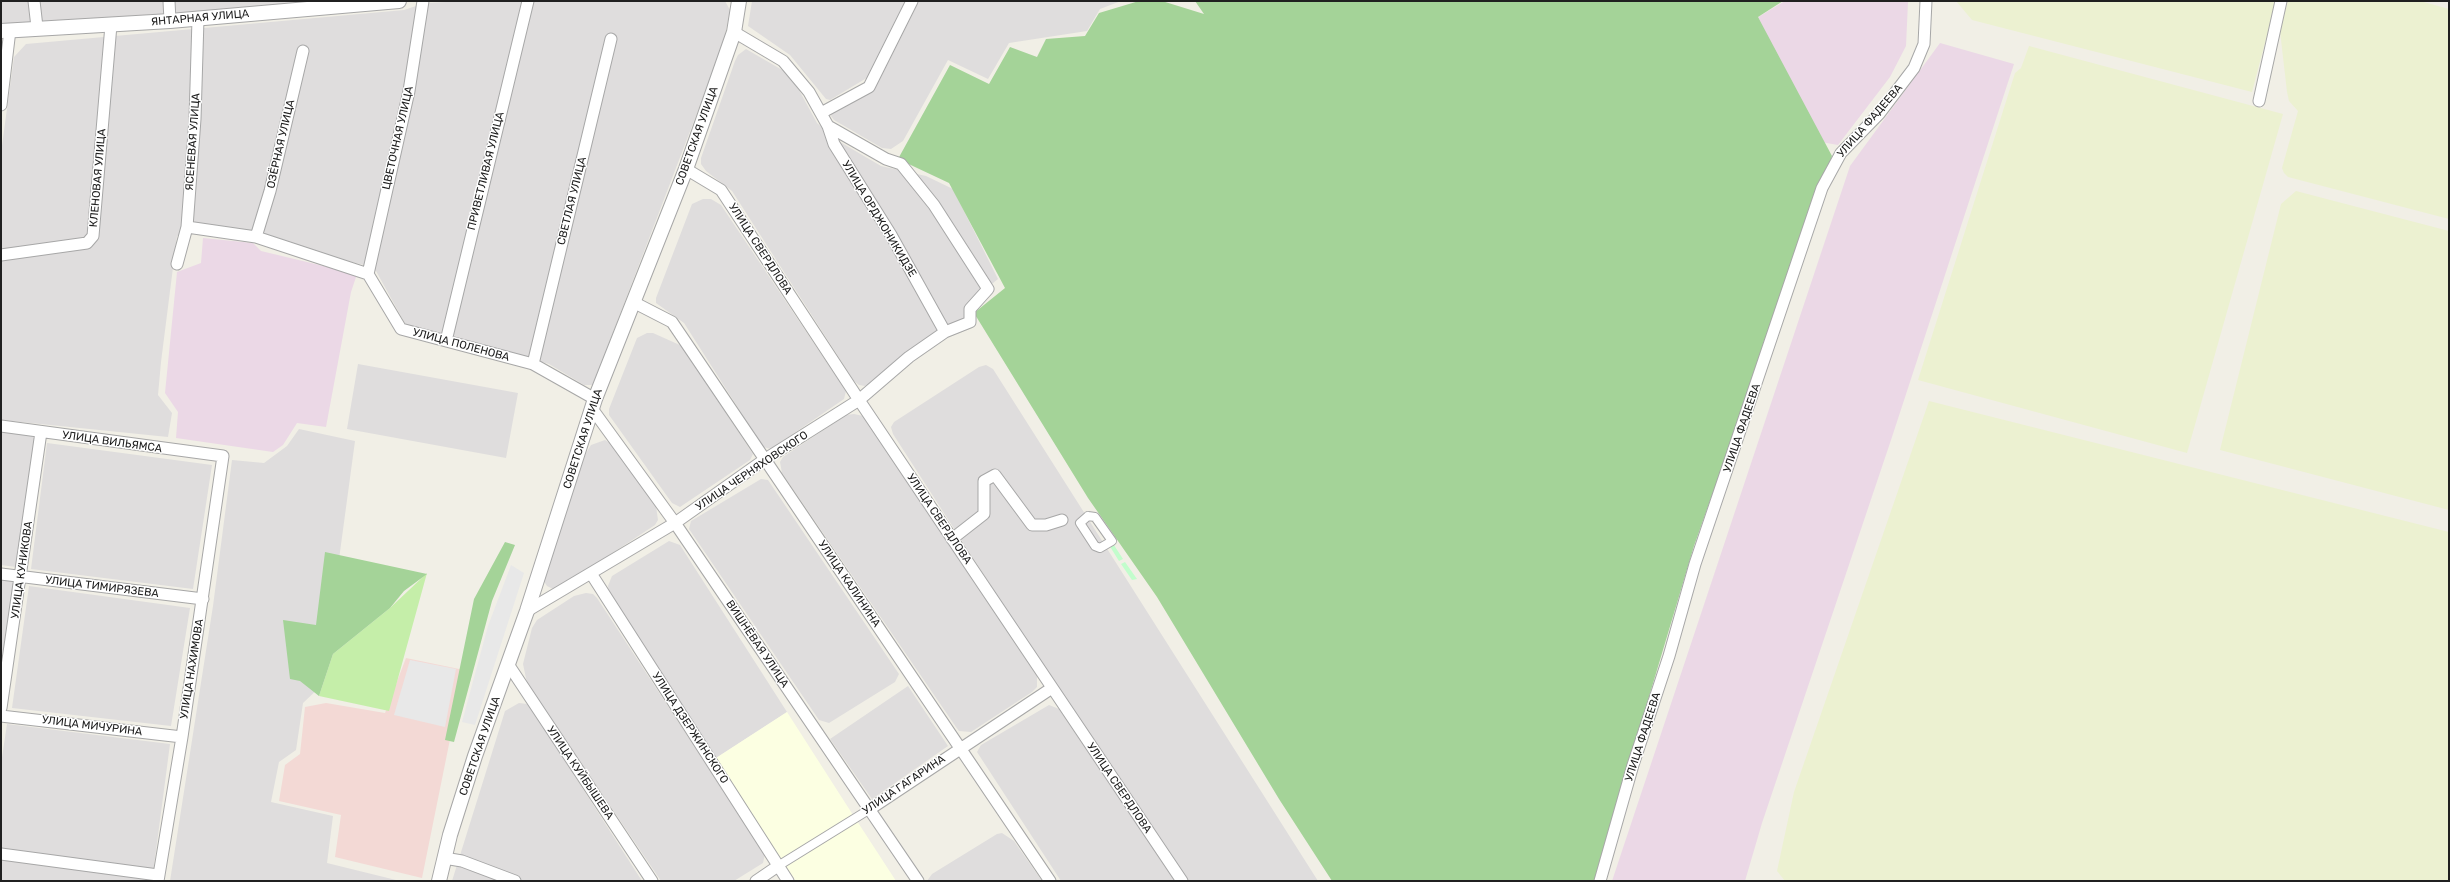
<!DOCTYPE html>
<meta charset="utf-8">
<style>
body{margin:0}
#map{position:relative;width:2450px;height:882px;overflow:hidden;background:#f1efe6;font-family:Rubik,sans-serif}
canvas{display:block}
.frame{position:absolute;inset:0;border:2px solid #202020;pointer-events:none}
</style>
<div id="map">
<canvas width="2450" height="882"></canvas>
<div class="frame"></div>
</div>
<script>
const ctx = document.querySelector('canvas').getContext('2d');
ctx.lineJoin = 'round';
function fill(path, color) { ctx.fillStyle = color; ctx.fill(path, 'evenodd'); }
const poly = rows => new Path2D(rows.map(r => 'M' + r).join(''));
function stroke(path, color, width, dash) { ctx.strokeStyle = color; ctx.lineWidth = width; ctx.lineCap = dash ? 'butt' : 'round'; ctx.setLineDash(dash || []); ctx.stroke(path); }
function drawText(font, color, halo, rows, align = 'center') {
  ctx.font = font + ' Rubik,sans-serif'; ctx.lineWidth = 3; ctx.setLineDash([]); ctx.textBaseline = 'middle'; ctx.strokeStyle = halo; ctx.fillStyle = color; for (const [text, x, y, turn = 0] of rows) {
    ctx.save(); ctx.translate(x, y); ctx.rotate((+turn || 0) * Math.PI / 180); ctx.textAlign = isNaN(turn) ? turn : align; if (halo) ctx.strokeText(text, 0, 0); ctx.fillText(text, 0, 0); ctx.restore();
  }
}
fill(poly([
 [1,1,347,1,1,25],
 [467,1,725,1,730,10,723,45,593,385,584,385,549,364,526,357,407,327,376,271,364,265,267,241,192,231,177,236,161,362,158,395,172,413,168,437,1,420,1,153,14,57,26,44,404,10,425,3],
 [752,1,906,1,870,76,830,100,826,99,790,55,748,26],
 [915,1,1121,1,1100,9,1087,31,1009,43,988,79,948,60,903,141,891,149,882,148,834,120,831,116,832,113,872,89],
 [746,49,784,71,799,90,817,123,835,139,881,166,926,176,953,189,998,279,966,305,964,320,865,386,859,385,854,381,732,191,706,171,701,164,701,158,735,61,738,55],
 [703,199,711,199,721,205,846,391,844,399,771,449,763,447,684,323,656,303,656,298,692,204],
 [647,333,653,333,682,346,753,454,750,460,680,507,672,503,609,415,609,409,637,338],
 [358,364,518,393,506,458,347,429],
 [986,365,993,369,1318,881,1186,881,1024,637,893,434,891,427,894,422,979,367],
 [854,414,863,416,1037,676,1037,687,1032,692,971,732,959,731,956,727,782,473,780,462,783,457,846,415],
 [299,429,355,441,322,685,303,703,296,750,279,762,271,802,333,816,327,863,400,881,170,881,213,606,232,460,264,463,287,446],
 [1,431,36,434,16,567,1,565],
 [605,440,610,443,656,506,658,520,655,525,564,585,553,589,547,586,543,580,543,571,586,453,591,445],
 [47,443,212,465,193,589,31,569],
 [761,479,768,480,899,674,895,682,829,723,819,720,689,529,691,521],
 [669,541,680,545,787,712,716,758,609,592,608,586,612,576],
 [1,578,15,580,1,663],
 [29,586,190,608,171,726,12,708],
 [586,593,593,594,597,598,765,854,763,863,734,881,661,881,527,683,523,664,532,628,537,620,574,596],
 [908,686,948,746,872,799,830,739],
 [519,703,527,704,533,711,642,881,452,881,505,711],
 [1049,705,1059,709,1176,881,1061,881,977,752,981,745],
 [7,724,170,744,152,881,1,881,1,764],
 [1002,833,1014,841,1042,881,927,881,932,874,997,834]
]), '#dfdddd');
fill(poly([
 [406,658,464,670,422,878,335,857,341,815,279,801,285,765,300,754,305,707,326,703,385,713]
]), '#f3d9d5');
fill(poly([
 [1785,1,1908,2,1906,46,1890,77,1838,145,1821,142,1755,19],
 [1940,43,2014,64,1891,440,1762,823,1745,881,1612,881,1850,166],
 [203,238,253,243,261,251,357,274,351,292,326,427,297,423,283,445,273,452,176,438,178,412,165,393,177,272,201,263]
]), '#ebd8e6');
fill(poly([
 [787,712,853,815,782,861,716,758],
 [857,821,896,881,796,881,786,866]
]), '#fcffe2');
fill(poly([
 [1956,1,2276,1,2252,92,1972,20],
 [2288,1,2420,1,2449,9,2449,219,2288,177,2284,173,2282,168,2298,111,2289,101,2287,92,2280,31],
 [2029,46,2283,114,2187,453,1918,380,2015,73,2021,68],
 [2296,191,2449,231,2449,510,2220,450,2281,204],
 [1929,401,2449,532,2449,881,1785,881,1777,871,1794,792]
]), '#ecf1d1');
fill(poly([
 [427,573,389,711,319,696,333,654,390,608]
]), '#c5eea9');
fill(poly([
 [1139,1,1162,1,1204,14,1195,1,1783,1,1758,17,1832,156,1694,546,1594,881,1332,881,1279,799,1157,597,1088,498,974,313,1005,288,949,183,898,159,950,65,989,84,1010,47,1037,57,1046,39,1085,36,1099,13],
 [505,542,515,545,492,601,454,742,445,740,474,599],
 [325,552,427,574,404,591,390,608,333,654,319,696,300,681,290,679,283,620,316,625]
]), '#a4d398');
fill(poly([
 [1112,542,1123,559,1119,561,1109,545],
 [1125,562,1137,579,1132,580,1121,564]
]), '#c2fdcc');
fill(poly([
 [511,565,524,573,475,725,462,722,488,626],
 [410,660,456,669,445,727,394,715]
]), '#e8e8e8');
const pedestrian = poly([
 [1088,516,1095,517,1112,541,1100,548,1095,546,1080,523,1088,516],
 [778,866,870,809]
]);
const minor = poly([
 [34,1,37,27],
 [169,1,170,21],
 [2259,101,2281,1],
 [1,105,10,30],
 [821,113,869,87,912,1],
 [828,126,834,144,891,235,945,332],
 [686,169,721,190,859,400,1182,881],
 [187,227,256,237,368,274,401,329,533,364,595,399],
 [256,237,270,191,303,51],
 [1,255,87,243,93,236,111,25],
 [177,264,187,227,195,119,198,19],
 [368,274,409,91,423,1],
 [635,303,672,322,1050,881],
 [446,341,528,1],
 [533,364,611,39],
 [593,410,675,523,918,881],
 [1,426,223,456,182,737,158,881],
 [952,539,984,514,984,481,995,475,1032,525,1046,525,1062,520],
 [1,574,203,599],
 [592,575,788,881],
 [527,611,675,523,764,460,859,400,909,357,945,332,970,322,970,309,988,289,934,205,901,164,886,159,828,126,809,92,783,61,734,32],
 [508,664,652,881],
 [1,708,41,432],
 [1,716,182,737],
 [870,809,1052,688],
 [1,854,158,875],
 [444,858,462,861,515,881],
 [756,881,778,866],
 [1600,881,1633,765,1669,656,1695,564,1822,188,1841,153,1879,114,1914,68,1924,44,1926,1]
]);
const tertiary = poly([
 [1,31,170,21,399,1],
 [439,881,450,835,475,756,527,611,595,399,686,169,734,32,739,1]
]);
stroke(pedestrian, '#a7a7a7', 10);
stroke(minor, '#a7a7a7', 13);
stroke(tertiary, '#a7a7a7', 16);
stroke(pedestrian, '#fff', 8);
stroke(minor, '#fff', 11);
stroke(tertiary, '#fff', 14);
drawText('11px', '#202020', '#fff', [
 ["ЯНТАРНАЯ УЛИЦА",200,18,-5],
 ["УЛИЦА ФАДЕЕВА",1870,121,-49],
 ["СОВЕТСКАЯ УЛИЦА",697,136,-70],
 ["ЦВЕТОЧНАЯ УЛИЦА",398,138,-77],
 ["ЯСЕНЕВАЯ УЛИЦА",193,142,-86],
 ["ОЗЁРНАЯ УЛИЦА",281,144,-77],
 ["ПРИВЕТЛИВАЯ УЛИЦА",486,171,-76],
 ["КЛЕНОВАЯ УЛИЦА",98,178,-85],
 ["СВЕТЛАЯ УЛИЦА",572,201,-76],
 ["УЛИЦА ОРДЖОНИКИДЗЕ",879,219,59],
 ["УЛИЦА СВЕРДЛОВА",760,249,57],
 ["УЛИЦА ПОЛЕНОВА",461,345,15],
 ["УЛИЦА ФАДЕЕВА",1742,428,-71],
 ["СОВЕТСКАЯ УЛИЦА",583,439,-72],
 ["УЛИЦА ВИЛЬЯМСА",112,442,8],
 ["УЛИЦА ЧЕРНЯХОВСКОГО",752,471,-34],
 ["УЛИЦА СВЕРДЛОВА",939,519,56],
 ["УЛИЦА КУНИКОВА",22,570,-82],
 ["УЛИЦА КАЛИНИНА",849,584,56],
 ["УЛИЦА ТИМИРЯЗЕВА",102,587,7],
 ["ВИШНЁВАЯ УЛИЦА",757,644,56],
 ["УЛИЦА НАХИМОВА",192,669,-81],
 ["УЛИЦА МИЧУРИНА",92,726,7],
 ["УЛИЦА ДЗЕРЖИНСКОГО",690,728,57],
 ["УЛИЦА ФАДЕЕВА",1643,737,-72],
 ["СОВЕТСКАЯ УЛИЦА",480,746,-71],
 ["УЛИЦА КУЙБЫШЕВА",580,773,56],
 ["УЛИЦА ГАГАРИНА",904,785,-34],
 ["УЛИЦА СВЕРДЛОВА",1119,788,56]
]);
</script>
